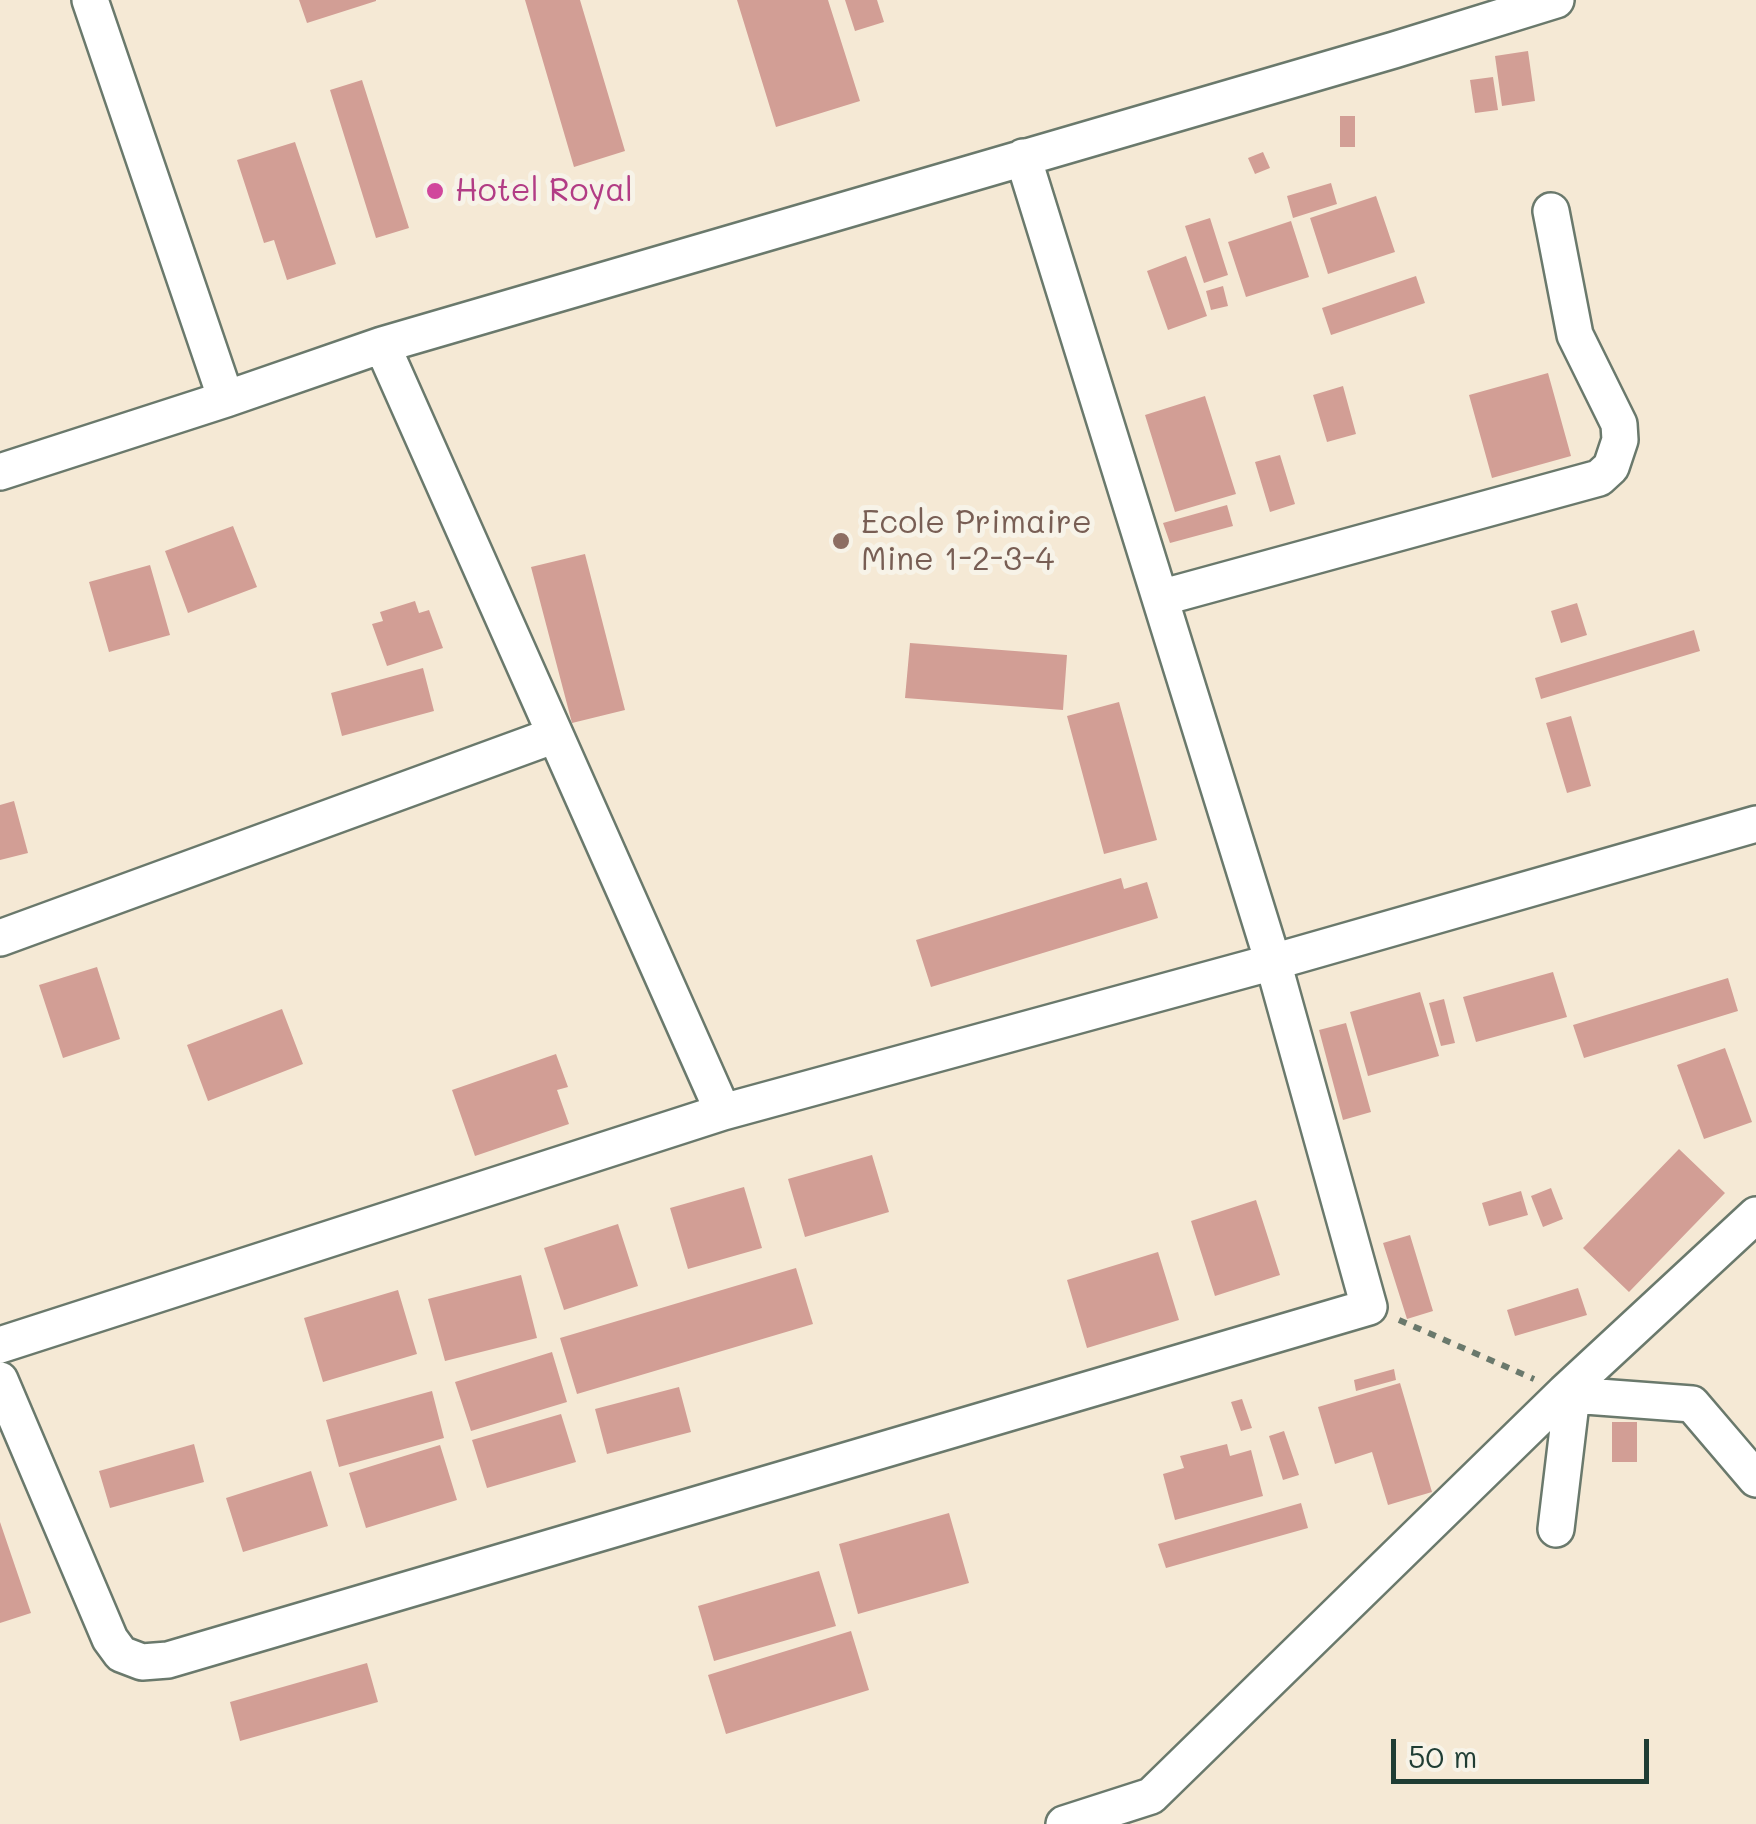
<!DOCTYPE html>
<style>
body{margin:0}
#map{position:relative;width:1756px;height:1824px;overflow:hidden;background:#f5e9d5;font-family:Mali,sans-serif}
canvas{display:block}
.scale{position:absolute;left:1391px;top:1739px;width:258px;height:45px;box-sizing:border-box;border:5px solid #1f3d34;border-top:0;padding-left:12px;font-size:30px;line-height:35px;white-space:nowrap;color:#1f3d34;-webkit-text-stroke:8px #f7f3e8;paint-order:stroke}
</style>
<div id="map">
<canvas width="1756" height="1824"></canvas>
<div class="scale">50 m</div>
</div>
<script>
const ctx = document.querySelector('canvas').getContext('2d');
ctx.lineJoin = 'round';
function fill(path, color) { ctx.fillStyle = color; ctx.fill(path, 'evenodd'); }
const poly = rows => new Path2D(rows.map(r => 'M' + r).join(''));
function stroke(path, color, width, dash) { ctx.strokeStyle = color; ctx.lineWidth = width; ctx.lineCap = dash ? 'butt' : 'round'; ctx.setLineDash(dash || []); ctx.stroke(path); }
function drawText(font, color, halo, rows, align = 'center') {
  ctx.font = font + ' Mali,sans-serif'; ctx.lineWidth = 10; ctx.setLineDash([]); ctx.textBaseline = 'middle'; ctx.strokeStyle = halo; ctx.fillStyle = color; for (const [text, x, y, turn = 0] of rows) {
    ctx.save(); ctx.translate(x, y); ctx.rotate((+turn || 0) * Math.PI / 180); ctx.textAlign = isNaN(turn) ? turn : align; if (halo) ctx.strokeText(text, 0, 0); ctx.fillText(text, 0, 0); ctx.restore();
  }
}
fill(poly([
 [299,0,376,0,376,1,307,23],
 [525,0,580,0,625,151,574,167],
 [737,0,828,0,860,101,776,127],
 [845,0,877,0,884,22,855,31],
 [1528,51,1535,101,1502,106,1495,56],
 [1493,77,1498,110,1475,113,1470,80],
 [362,80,409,228,376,238,330,90],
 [1340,116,1355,116,1355,147,1340,147],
 [295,142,336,264,287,280,274,240,264,243,237,160],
 [1263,152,1270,168,1255,174,1248,158],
 [1331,183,1337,204,1293,218,1287,196],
 [1376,196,1395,252,1328,274,1310,218],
 [1210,218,1228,275,1204,283,1185,226],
 [1291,221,1309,277,1246,297,1228,242],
 [1186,256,1207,316,1168,330,1147,271],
 [1416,276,1425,303,1331,335,1322,308],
 [1223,286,1228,306,1211,310,1206,291],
 [1548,373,1571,456,1492,478,1469,395],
 [1343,386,1356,434,1327,442,1313,395],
 [1205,396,1236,494,1175,512,1145,415],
 [1280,455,1295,504,1270,512,1255,462],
 [1227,505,1233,526,1170,543,1163,523],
 [233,526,257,587,188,613,165,551],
 [585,554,625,710,572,723,531,567],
 [150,565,170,635,109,652,89,582],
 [415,601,419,613,429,610,443,648,387,666,372,624,383,621,380,612],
 [1577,603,1587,635,1561,643,1551,611],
 [1694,630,1700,651,1541,699,1535,678],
 [910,643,1067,655,1063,710,905,698],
 [423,668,434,711,342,736,331,693],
 [1119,702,1157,840,1104,854,1067,716],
 [1571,716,1591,786,1567,793,1546,723],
 [14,801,28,853,0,860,0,805],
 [1121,878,1124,889,1147,882,1158,918,931,987,916,940],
 [97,967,120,1039,63,1058,39,985],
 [1553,972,1567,1017,1476,1042,1463,997],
 [1728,978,1738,1011,1584,1058,1573,1025],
 [1420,992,1439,1056,1368,1076,1350,1012],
 [1444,999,1455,1043,1441,1046,1429,1003],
 [282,1009,303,1064,208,1101,187,1045],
 [1346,1023,1371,1112,1343,1120,1319,1030],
 [1725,1048,1752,1122,1704,1139,1677,1065],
 [556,1054,568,1087,557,1090,569,1124,475,1156,452,1090],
 [1679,1149,1725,1193,1629,1292,1583,1248],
 [872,1155,889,1212,805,1237,788,1179],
 [744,1187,762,1248,688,1269,670,1208],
 [1551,1188,1563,1219,1543,1227,1531,1196],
 [1521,1191,1528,1215,1489,1226,1482,1203],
 [1256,1200,1280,1275,1215,1296,1191,1221],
 [618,1224,638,1286,564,1310,544,1248],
 [1410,1235,1433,1311,1407,1319,1383,1243],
 [1158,1252,1179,1320,1087,1348,1067,1280],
 [796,1268,813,1324,577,1394,560,1338],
 [521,1275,537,1338,445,1361,428,1299],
 [1578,1288,1587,1315,1515,1336,1507,1310],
 [398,1290,417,1354,323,1382,304,1318],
 [552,1352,567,1402,471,1431,455,1382],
 [1394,1369,1396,1380,1356,1391,1354,1380],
 [1400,1383,1432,1492,1388,1505,1372,1452,1335,1464,1318,1407],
 [679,1387,691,1432,607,1454,595,1409],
 [432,1391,444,1438,339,1467,326,1420],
 [1242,1399,1252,1428,1241,1431,1231,1402],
 [561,1414,576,1462,487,1488,472,1440],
 [1612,1422,1637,1422,1637,1462,1612,1462],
 [1284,1431,1299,1475,1283,1480,1269,1436],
 [194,1444,204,1482,110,1508,99,1471],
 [1227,1444,1230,1456,1251,1450,1263,1496,1175,1520,1163,1474,1184,1468,1180,1456],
 [440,1445,457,1500,366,1528,349,1473],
 [311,1471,328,1526,243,1552,226,1498],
 [1301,1503,1308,1528,1166,1568,1158,1544],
 [949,1513,969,1583,858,1614,839,1544],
 [0,1522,31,1613,0,1623],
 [819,1571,836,1626,714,1661,698,1606],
 [851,1631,869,1690,726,1734,708,1675],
 [367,1663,378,1702,240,1741,230,1702]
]), '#d29e95');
const minor = poly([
 [90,0,226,399],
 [382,345,723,1112],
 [0,472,226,399,382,345,1394,50,1556,0],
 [1160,598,1599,478,1611,467,1620,440,1619,424,1575,335,1551,211],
 [0,938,555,735],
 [0,1345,723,1112,1273,962,1756,824],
 [0,1380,110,1639,121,1654,142,1662,168,1660,1369,1307,1273,962,1023,157],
 [1556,1529,1572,1395,1692,1404,1756,1479],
 [1064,1824,1151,1796,1565,1392,1756,1215]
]);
stroke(minor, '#6a796c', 40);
stroke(poly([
 [1399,1320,1534,1379]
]), '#6a796c', 6, [8, 8]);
stroke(minor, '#fff', 35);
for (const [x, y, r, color] of [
 [435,191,10,"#d1479c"],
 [841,541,10,"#8d6e63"]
]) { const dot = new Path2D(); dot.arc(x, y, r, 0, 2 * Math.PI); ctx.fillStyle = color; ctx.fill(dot); stroke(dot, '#f7f3e8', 4); }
drawText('32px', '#b23c85', '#f7f3e8', [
 ["Hotel Royal",455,191]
], 'left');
drawText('32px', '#785e54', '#f7f3e8', [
 ["Ecole Primaire",861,523],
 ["Mine 1-2-3-4",861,560]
], 'left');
</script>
